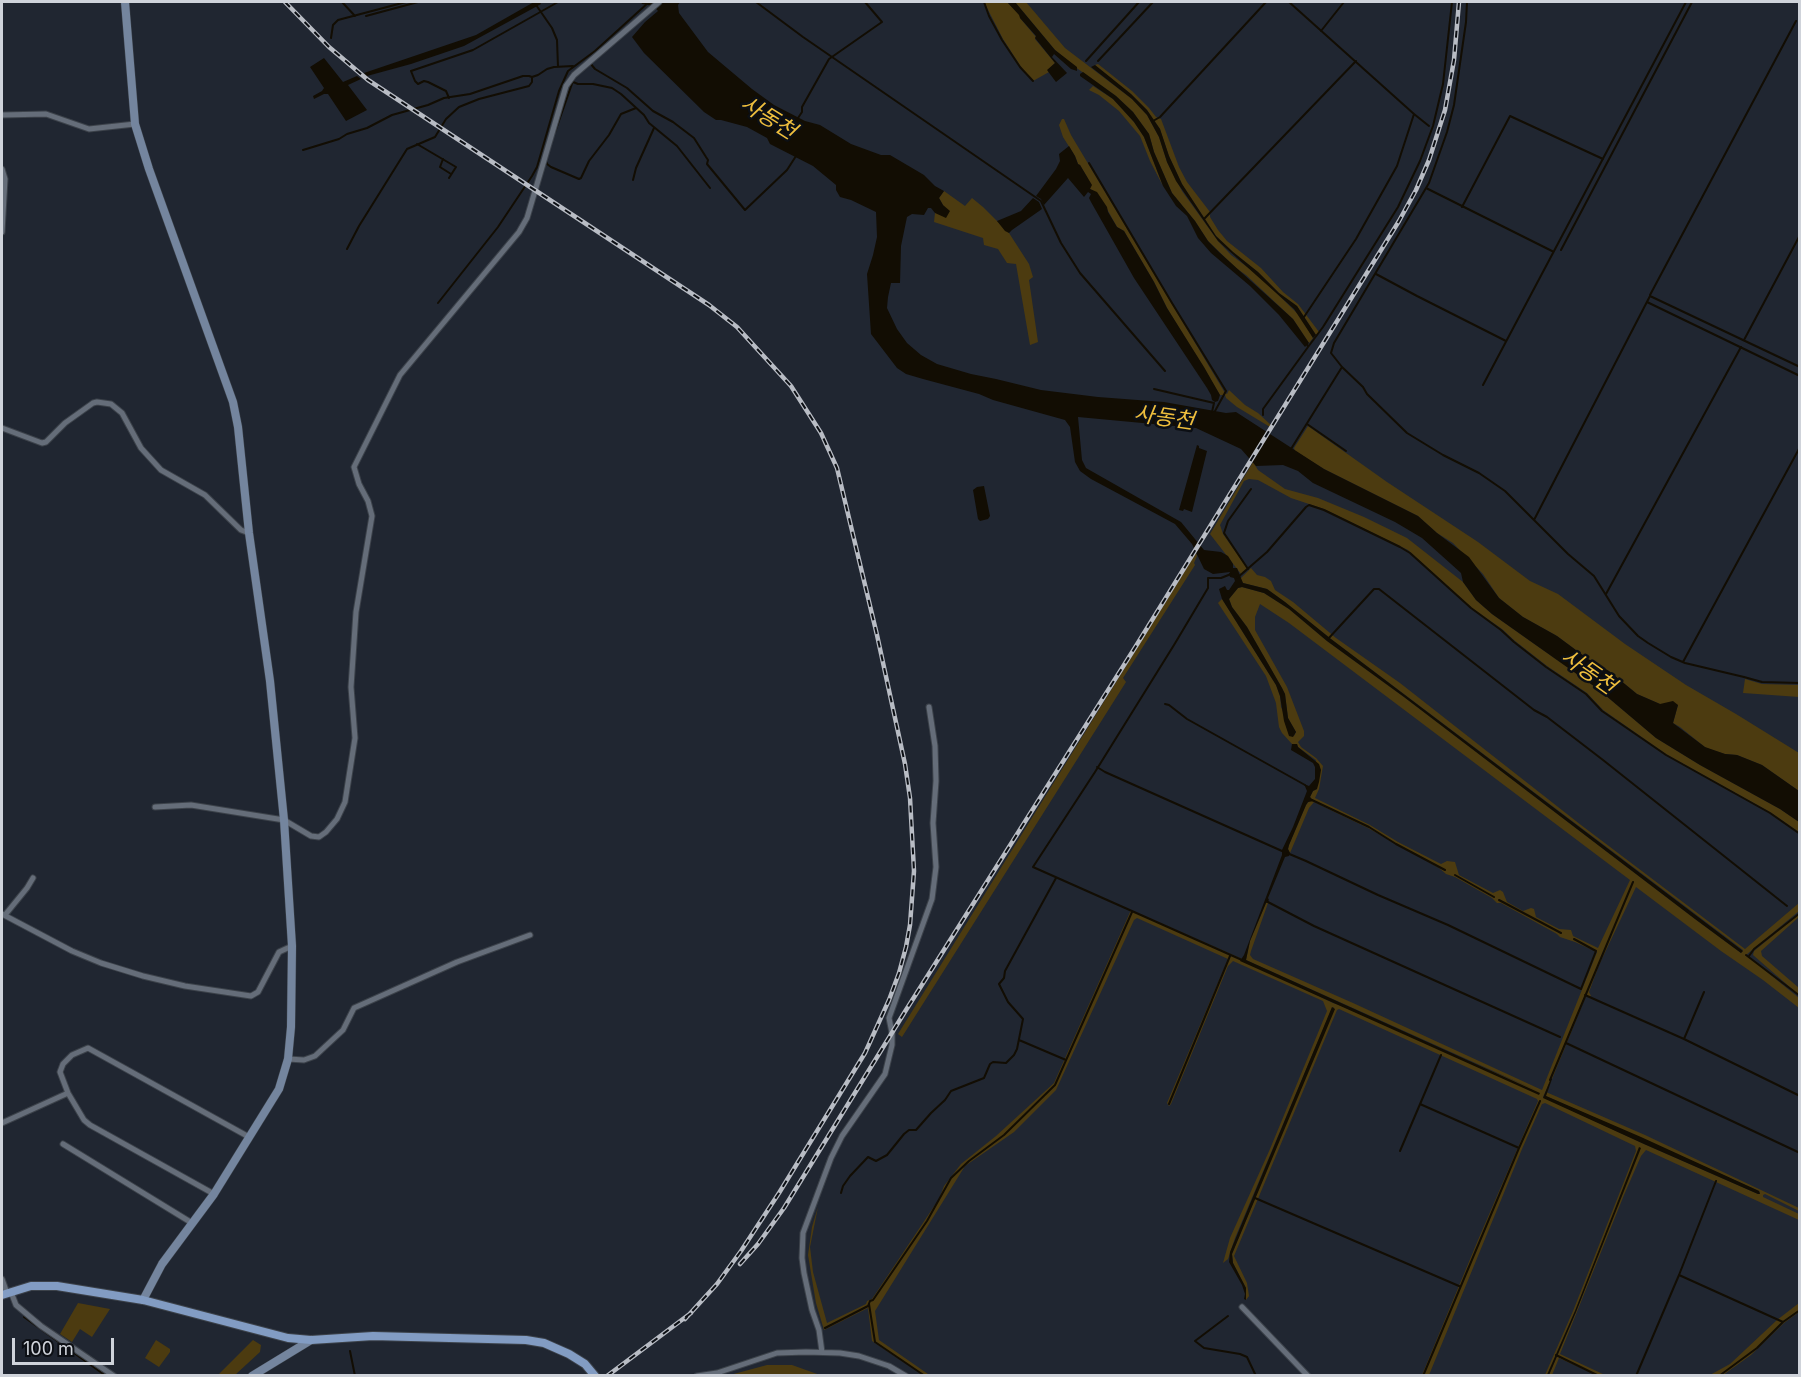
<!DOCTYPE html>
<meta charset="utf-8">
<style>
body{margin:0}
#map{position:relative;width:1801px;height:1377px;overflow:hidden;background:#202631;font-family:Inter,sans-serif}
canvas{display:block}
.frame{position:absolute;inset:0;border:3px solid #cfd3da;pointer-events:none}
.scale{position:absolute;left:12px;top:1338px;width:102px;height:27px;box-sizing:border-box;border:3px solid #cfd3da;border-top:0;padding-left:8px;font-size:18px;line-height:21px;white-space:nowrap;color:#cfd3da;-webkit-text-stroke:4px #0c0f14;paint-order:stroke}
</style>
<div id="map">
<canvas width="1801" height="1377"></canvas>
<div class="frame"></div>
<div class="scale">100 m</div>
</div>
<script>
const ctx = document.querySelector('canvas').getContext('2d');
ctx.lineJoin = 'round';
function fill(path, color) { ctx.fillStyle = color; ctx.fill(path, 'evenodd'); }
const poly = rows => new Path2D(rows.map(r => 'M' + r).join(''));
function stroke(path, color, width, dash) { ctx.strokeStyle = color; ctx.lineWidth = width; ctx.lineCap = dash ? 'butt' : 'round'; ctx.setLineDash(dash || []); ctx.stroke(path); }
function drawText(font, color, halo, rows, align = 'center') {
  ctx.font = font + ' Inter,"Noto Sans KR",sans-serif'; ctx.lineWidth = 5; ctx.setLineDash([]); ctx.textBaseline = 'middle'; ctx.strokeStyle = halo; ctx.fillStyle = color; for (const [text, x, y, turn = 0] of rows) {
    ctx.save(); ctx.translate(x, y); ctx.rotate((+turn || 0) * Math.PI / 180); ctx.textAlign = isNaN(turn) ? turn : align; if (halo) ctx.strokeText(text, 0, 0); ctx.fillText(text, 0, 0); ctx.restore();
  }
}
fill(poly([
 [984,2,1007,2,1020,15,1020,18,1036,37,1035,39,1055,63,1048,70,1049,72,1033,81,1025,73,1003,39],
 [1015,2,1026,2,1065,48,1132,99,1147,115,1159,137,1167,162,1182,191,1218,241,1231,255,1258,275,1301,317,1313,338,1309,343,1293,319,1246,275,1236,268,1208,241,1195,221,1172,193,1154,152,1149,134,1133,112,1116,96,1078,69,1055,50],
 [1098,64,1132,91,1149,108,1156,117,1161,119,1179,167,1187,182,1210,212,1210,217,1218,230,1227,241,1261,268,1283,292,1298,304,1319,332,1316,335,1297,306,1279,293,1258,272,1233,252,1216,236,1182,184,1169,156,1160,129,1147,110,1131,94,1095,65],
 [1093,86,1113,99,1134,122,1144,137,1163,186,1150,161,1140,136,1119,111,1099,95,1089,90],
 [1062,119,1064,119,1071,135,1225,393,1227,394,1229,390,1245,405,1258,413,1271,425,1270,427,1237,407,1226,398,1225,395,1220,395,1167,308,1154,282,1124,231,1117,227,1107,209,1095,192,1090,189,1087,177,1080,165,1078,164,1075,156,1063,137,1059,125],
 [944,191,965,206,972,198,983,207,1009,233,1029,264,1033,277,1029,280,1038,342,1030,345,1016,264,1007,263,998,249,984,245,983,238,934,222,935,213,937,213,943,205,939,198],
 [1308,426,1387,482,1478,542,1530,581,1558,594,1625,644,1686,685,1736,714,1799,753,1799,791,1762,765,1737,755,1725,754,1706,748,1680,727,1673,723,1678,705,1660,704,1637,694,1609,671,1588,659,1557,636,1523,617,1499,598,1483,574,1453,543,1437,533,1418,516,1324,469,1295,451,1294,448],
 [1253,462,1258,470,1285,489,1318,498,1364,517,1407,538,1463,582,1476,600,1492,614,1598,689,1656,738,1700,765,1780,809,1799,822,1799,832,1770,812,1666,754,1603,710,1587,693,1547,666,1515,641,1502,629,1472,608,1408,550,1324,509,1291,498,1258,480,1249,479,1244,481,1220,525,1223,534,1247,568,1241,574,1210,534],
 [1196,553,1197,556,1194,563,1195,565,1123,678,1126,682,902,1037,898,1034],
 [1251,568,1257,575,1265,577,1271,581,1275,590,1293,602,1336,638,1400,683,1581,825,1745,949,1799,903,1799,911,1746,955,1799,998,1799,1008,1763,980,1721,951,1636,887,1599,965,1589,992,1591,996,1586,996,1552,1079,1551,1079,1543,1097,1644,1144,1758,1194,1760,1193,1759,1191,1546,1096,1546,1092,1645,1135,1799,1208,1799,1211,1765,1194,1763,1195,1763,1197,1799,1214,1799,1220,1646,1150,1641,1156,1624,1195,1560,1354,1605,1375,1596,1375,1559,1358,1552,1375,1549,1375,1576,1312,1640,1147,1575,1311,1547,1375,1545,1375,1573,1311,1636,1151,1635,1146,1545,1103,1542,1104,1522,1149,1429,1375,1422,1375,1478,1240,1538,1101,1537,1099,1339,1009,1337,1010,1234,1256,1247,1283,1249,1296,1246,1300,1246,1288,1233,1263,1232,1254,1334,1007,1332,1008,1235,1238,1228,1259,1223,1263,1230,1238,1270,1149,1327,1011,1323,1001,1233,961,1228,966,1171,1104,1169,1106,1167,1103,1228,959,1137,918,1134,920,1056,1090,1014,1132,965,1166,875,1311,879,1340,928,1374,927,1375,923,1375,872,1341,868,1308,824,1330,816,1303,808,1255,812,1227,818,1207,810,1247,813,1272,827,1323,866,1304,867,1301,872,1299,939,1199,944,1186,961,1164,996,1136,1054,1083,1131,910,1242,959,1333,1003,1339,1005,1540,1092,1246,960,1250,941,1266,903,1268,903,1251,951,1250,955,1253,959,1353,1003,1542,1090,1597,952,1575,942,1560,937,1557,934,1501,903,1497,903,1492,898,1455,877,1446,874,1439,868,1368,828,1314,802,1309,808,1290,853,1288,849,1289,845,1306,805,1311,799,1310,797,1313,791,1317,789,1316,760,1298,747,1297,744,1292,744,1282,733,1279,727,1276,703,1266,676,1218,603,1222,599,1276,685,1280,696,1281,707,1294,736,1296,732,1288,718,1285,694,1282,688,1247,627,1232,607,1229,599,1238,588,1242,587,1264,593,1289,609,1327,641,1404,697,1695,919,1741,953,1743,950,1331,639,1285,602,1267,589,1243,583,1240,579],
 [1260,604,1289,623,1630,880,1598,948,1573,936,1571,930,1559,929,1536,917,1534,909,1531,908,1523,911,1507,902,1503,892,1500,890,1493,893,1459,875,1455,862,1447,861,1441,864,1398,842,1370,825,1315,798,1319,789,1323,766,1316,758,1301,747,1298,742,1304,736,1304,731,1287,687,1255,630,1255,617],
 [1745,679,1762,684,1799,685,1799,697,1743,693],
 [1799,914,1799,917,1761,951,1762,956,1799,988,1799,995,1753,955,1754,951],
 [78,1303,110,1309,92,1337,80,1329,72,1342,60,1334],
 [1799,1303,1799,1312,1784,1323,1751,1355,1723,1375,1710,1375,1730,1364,1777,1320],
 [156,1340,170,1349,170,1352,159,1367,145,1358],
 [253,1340,261,1345,260,1352,235,1375,218,1375],
 [767,1365,792,1365,820,1375,730,1375]
]), '#4c3b10');
fill(poly([
 [534,2,540,2,541,4,464,46,411,64,367,76,364,73,476,35],
 [641,2,680,2,678,5,679,13,708,52,752,89,774,105,805,121,820,125,851,144,881,155,890,155,924,175,935,186,944,191,939,198,943,205,950,211,946,218,935,213,931,208,928,208,924,215,912,214,907,217,901,246,900,283,891,283,888,297,887,308,897,329,907,343,921,355,937,364,971,374,996,379,1041,390,1098,397,1164,402,1226,413,1236,412,1324,469,1418,516,1437,533,1469,557,1499,598,1523,617,1557,636,1588,659,1609,671,1637,694,1660,704,1673,701,1678,705,1673,723,1705,747,1725,754,1737,755,1762,765,1799,791,1799,822,1780,809,1700,765,1656,738,1598,689,1492,614,1476,600,1463,582,1461,573,1422,538,1395,522,1313,483,1298,471,1283,465,1256,466,1241,449,1196,428,1078,417,1082,460,1086,468,1181,522,1204,550,1221,552,1228,556,1233,564,1233,568,1237,568,1243,583,1267,589,1285,602,1331,639,1743,951,1741,953,1695,919,1404,697,1327,641,1289,609,1264,593,1242,587,1238,588,1229,599,1232,607,1247,627,1282,688,1285,694,1288,718,1296,732,1293,737,1289,736,1284,721,1280,696,1276,685,1222,599,1219,589,1225,586,1227,590,1229,590,1235,581,1234,578,1230,577,1229,574,1230,572,1213,574,1204,569,1192,544,1175,524,1091,479,1080,471,1075,462,1070,427,1065,420,993,400,979,394,923,379,906,374,897,368,871,334,867,274,873,255,877,237,876,212,851,200,840,197,836,190,836,185,813,166,770,144,767,138,747,127,721,120,716,120,704,112,644,53,632,37,645,22,658,11,654,6,642,4],
 [1007,2,1015,2,1055,50,1077,67,1077,71,1071,69,1054,54,1052,57,1067,73,1056,82,1047,70,1055,63,1035,38,1036,36,1020,18,1019,15],
 [324,58,343,82,357,76,361,79,348,85,367,110,346,121,328,94,324,94,314,99,313,96,322,91,324,88,310,67],
 [1095,65,1131,94,1147,110,1160,129,1169,156,1182,184,1216,236,1233,252,1258,272,1279,293,1297,306,1316,335,1313,338,1294,309,1218,241,1176,181,1167,162,1159,137,1147,115,1132,99,1091,67],
 [1083,72,1116,96,1133,112,1149,134,1154,152,1172,193,1195,221,1208,241,1220,253,1293,319,1309,343,1305,347,1279,315,1250,286,1211,253,1198,238,1187,216,1176,206,1163,186,1144,137,1134,122,1113,99,1080,76,1080,74],
 [1069,146,1075,156,1078,164,1080,165,1092,185,1090,189,1097,192,1107,207,1108,212,1117,227,1124,231,1154,282,1167,308,1204,367,1220,395,1218,401,1215,402,1212,400,1211,395,1207,388,1134,278,1091,202,1089,198,1091,194,1088,192,1084,197,1068,178,1044,205,1041,199,1036,196,1056,169,1060,161,1059,154],
 [1033,198,1039,202,1042,209,1012,230,1009,233,1005,231,997,221,1021,211],
 [1197,445,1199,446,1199,448,1207,451,1192,512,1184,509,1183,511,1179,510],
 [984,486,990,516,988,519,980,521,978,519,973,490,977,487],
 [1292,744,1297,744,1298,747,1319,764,1321,770,1319,782,1317,789,1313,791,1310,797,1314,801,1308,802,1306,805,1289,845,1288,849,1290,853,1289,856,1285,857,1268,898,1269,900,1266,903,1250,941,1246,960,1540,1093,1539,1095,1240,961,1244,955,1282,855,1282,850,1293,827,1307,791,1304,784,1309,786,1315,779,1315,767,1313,763,1291,750],
 [1332,1007,1335,1009,1232,1254,1233,1263,1246,1288,1246,1300,1244,1299,1245,1294,1242,1285,1229,1262,1230,1252],
 [1551,1078,1552,1079,1546,1096,1641,1137,1759,1191,1760,1194,1758,1194,1644,1144,1543,1098],
 [1639,1147,1641,1148,1576,1312,1549,1375,1547,1375,1575,1311]
]), '#120d03');
stroke(poly([
 [342,2,355,16],
 [534,2,552,28,557,40,558,67],
 [756,2,803,37,1041,201,1061,243,1080,273,1165,371],
 [984,2,989,16,1002,40,1020,67,1033,81],
 [1289,2,1414,114,1429,126],
 [1467,2,1466,22,1454,105,1447,132,1429,183,1334,343,1331,353,1342,367,1363,387,1367,394,1407,433,1443,455,1479,473,1505,491,1568,554,1594,576,1619,616,1638,636,1648,643,1671,657,1685,663,1744,677,1762,682,1800,683],
 [366,16,418,2],
 [1321,31,1344,2],
 [331,38,333,25,338,20,406,2],
 [1086,61,1139,2],
 [1098,61,1153,2],
 [590,63,595,69,627,88,653,111,673,122,694,138,706,157,708,160,707,164,745,210,787,170,796,156],
 [573,82,578,84,593,84,612,88,621,94,644,115,649,123,677,146,710,188],
 [449,98,446,91,428,82,424,81,418,84,415,81,411,71,473,50,558,2],
 [798,118,802,112,802,107,829,59,882,22,865,2],
 [1153,121,1160,117,1266,2],
 [555,132,573,81],
 [417,144,456,167,449,178],
 [303,150,339,139,347,134,367,128,392,115,428,105,444,98,470,94,523,76,529,76,532,77],
 [443,159,440,167,451,174],
 [546,161,547,164,551,167,579,179,581,178,589,161,609,135,621,114,636,108],
 [1089,163,1172,303,1226,391,1215,411],
 [633,180,636,168,654,128],
 [1426,188,1552,251],
 [1462,207,1510,116,1603,159],
 [1204,219,1356,61],
 [347,249,359,226,407,149,435,137,446,119,459,107,479,99,529,86,532,82,532,77,538,75,547,69,554,67,573,66],
 [1561,250,1692,2],
 [1376,274,1417,296,1506,341],
 [1650,295,1796,21],
 [1647,302,1800,376],
 [438,303,498,227,532,176,537,167,559,91,568,71,595,51,649,2],
 [1304,317,1356,239,1397,166,1414,114],
 [1744,340,1800,235],
 [1308,347,1323,327,1398,207,1420,161,1433,126,1443,84,1452,2],
 [1483,385,1686,2],
 [1154,389,1214,403,1212,412],
 [1263,415,1263,409,1308,347,1307,344],
 [1307,424,1346,451],
 [1291,449,1342,367],
 [1534,520,1650,296,1800,367],
 [1248,569,1224,533,1228,521,1251,489],
 [1231,574,1221,578,1208,578,1208,588,1174,645,1095,772,1033,867,1242,960],
 [1237,578,1267,552,1306,507,1309,505,1324,510,1400,547,1410,553,1471,608,1501,630,1514,642,1546,667,1586,694,1602,711,1666,755,1770,813,1800,834],
 [1606,594,1741,347],
 [1328,639,1374,589,1379,589,1534,710,1547,717,1603,760,1787,906],
 [1683,662,1800,447],
 [1165,704,1169,705,1187,719,1305,785],
 [1097,767,1105,772,1282,851],
 [1312,800,1369,827,1396,844,1445,870],
 [1287,853,1306,861,1378,895,1448,925,1581,989,1596,951,1574,939],
 [1455,875,1494,897],
 [1499,900,1561,933],
 [1266,901,1314,926,1560,1037],
 [1746,955,1800,996],
 [1749,956,1754,949,1800,913],
 [1585,995,1684,1039,1800,1096],
 [1684,1039,1704,992],
 [1019,1040,1066,1060],
 [1566,1043,1800,1153],
 [1550,1080,1633,882],
 [1169,1104,1230,956],
 [1420,1104,1519,1148,1423,1376],
 [1519,1148,1540,1101],
 [1400,1151,1441,1055],
 [841,1193,843,1186,850,1176,868,1157,876,1161,887,1155,904,1134,909,1130,916,1130,931,1113,945,1100,951,1091,984,1078,990,1064,993,1062,1006,1063,1014,1055,1017,1049,1023,1019,1008,1002,999,984,1004,978,1005,971,1056,878],
 [1255,1198,1459,1286],
 [1679,1275,1783,1322],
 [869,1304,875,1342,925,1376],
 [1228,1316,1195,1341,1204,1348,1240,1354,1247,1357,1256,1376],
 [24,1317,106,1376],
 [825,1328,868,1306,870,1301,873,1300,927,1221,951,1178,969,1161,1004,1135,1055,1085,1132,912],
 [350,1351,355,1376],
 [1556,1355,1599,1376],
 [1636,1376,1679,1275,1716,1181],
 [1719,1376,1757,1348,1783,1322,1800,1310]
]), '#120d03', 2);
const street = poly([
 [2,115,46,114,89,129,135,124],
 [2,169,5,179,2,232],
 [2,428,42,443,46,442,65,423,93,403,97,402,111,404,122,413,141,448,161,470,205,495,241,530,249,533],
 [155,807,191,805,284,820,311,836,319,837,326,832,337,819,345,802,355,738,351,687,356,612,372,516,368,501,359,484,354,467,400,375,519,232,527,218,566,86,574,75,659,2],
 [2,914,72,951,101,963,143,976,185,986,251,996,258,992,279,952,292,946],
 [5,915,27,888,33,878],
 [288,1059,304,1060,315,1056,343,1030,354,1008,457,962,530,935],
 [2,1123,68,1093],
 [63,1144,192,1223],
 [214,1194,90,1125,84,1120,68,1093,60,1072,63,1064,72,1055,88,1048,249,1137],
 [2,1279,7,1293],
 [11,1292,16,1305,41,1326,114,1376],
 [1242,1307,1308,1376],
 [822,1352,819,1330,812,1310,804,1273,802,1258,803,1233,831,1158,842,1136,885,1074,892,1045,892,1033,889,1018,932,899,936,867,933,823,936,781,935,746,929,707],
 [697,1376,717,1373,777,1353,806,1352,840,1353,859,1356,889,1366,906,1376]
]);
const secondary = poly([
 [125,2,135,124,149,169,233,402,238,427,249,533,270,681,284,820,292,946,291,1027,288,1059,279,1089,214,1194,162,1264,143,1300],
 [252,1376,311,1340]
]);
const primary = poly([
 [2,1295,31,1286,57,1286,143,1300,288,1338,311,1340,373,1336,526,1340,544,1343,569,1354,585,1364,595,1376]
]);
stroke(street, '#3c424a', 7);
stroke(secondary, '#3c424a', 9);
stroke(primary, '#3c424a', 10);
stroke(street, '#656d79', 5);
stroke(secondary, '#74859e', 8);
stroke(primary, '#829cc3', 8);
const rail = poly([
 [285,2,329,47,368,80,709,305,737,327,791,386,821,433,837,468,877,635,905,764,910,798,914,871,910,925,906,947,899,973,889,1000,865,1053,779,1193,741,1251,717,1284,685,1319],
 [740,1264,758,1244,784,1208,906,1010,1136,646,1399,221,1416,190,1429,160,1445,110,1454,60,1459,2],
 [607,1376,691,1313]
]);
stroke(rail, '#b8bcc4', 4.5);
stroke(rail, '#0c0f14', 2, [7]);
drawText('italic 22px', '#eebe3d', '#0c0f14', [
 ["사동천",768,118,32],
 ["사동천",1164,418,8],
 ["사동천",1588,672,35]
]);
</script>
